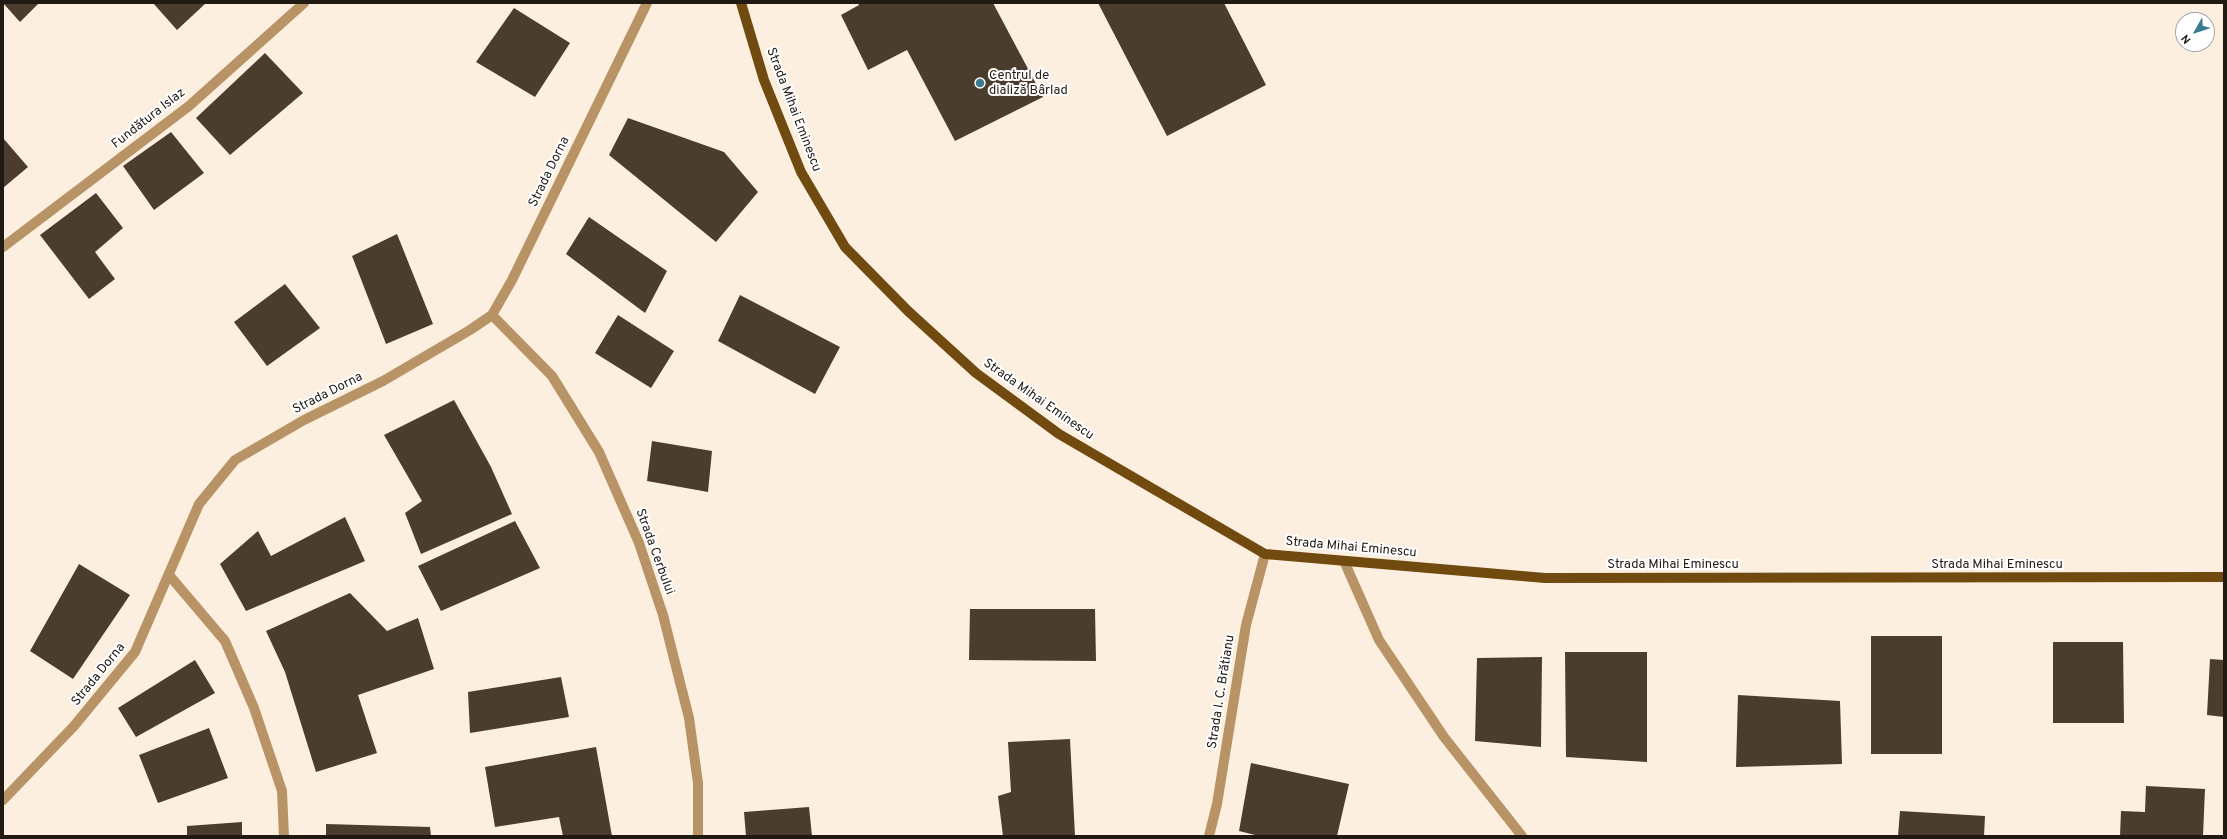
<!DOCTYPE html>
<meta charset="utf-8">
<style>
body{margin:0}
#map{position:relative;width:2227px;height:839px;overflow:hidden;background:#fdefe0;font-family:Overpass,sans-serif}
canvas{display:block}
.frame{position:absolute;inset:0;border:4px solid #201a13;pointer-events:none}
.north{position:absolute;left:2175px;top:12px;width:40px;height:40px;box-sizing:border-box;background:#fff;border:1px solid #a6a3a1;border-radius:50%;rotate:231deg;font-size:11px;font-weight:700;line-height:16px;text-align:center;color:#201a13}
.north::after{content:'';display:block;margin:auto;width:14px;height:18px;background:#3b7a8f;clip-path:polygon(50% 0,100% 100%,50% 72%,0 100%)}
</style>
<div id="map">
<canvas width="2227" height="839"></canvas>
<div class="frame"></div>
<div class="north">N</div>
</div>
<script>
const ctx = document.querySelector('canvas').getContext('2d');
ctx.lineJoin = 'round';
function fill(path, color) { ctx.fillStyle = color; ctx.fill(path, 'evenodd'); }
const poly = rows => new Path2D(rows.map(r => 'M' + r).join(''));
function stroke(path, color, width, dash) { ctx.strokeStyle = color; ctx.lineWidth = width; ctx.lineCap = dash ? 'butt' : 'round'; ctx.setLineDash(dash || []); ctx.stroke(path); }
function drawText(font, color, halo, rows, align = 'center') {
  ctx.font = font + ' Overpass,sans-serif'; ctx.lineWidth = 4; ctx.setLineDash([]); ctx.textBaseline = 'middle'; ctx.strokeStyle = halo; ctx.fillStyle = color; for (const [text, x, y, turn = 0] of rows) {
    ctx.save(); ctx.translate(x, y); ctx.rotate((+turn || 0) * Math.PI / 180); ctx.textAlign = isNaN(turn) ? turn : align; if (halo) ctx.strokeText(text, 0, 0); ctx.fillText(text, 0, 0); ctx.restore();
  }
}
fill(poly([
 [3,3,39,3,20,22],
 [153,3,206,3,177,30],
 [858,3,993,3,1043,97,955,141,907,50,868,70,841,15,859,5],
 [1098,3,1224,3,1266,85,1167,136],
 [514,8,570,43,535,97,476,62],
 [265,53,303,93,230,155,196,118],
 [628,118,724,152,758,192,716,242,609,155],
 [171,132,204,173,154,210,123,166],
 [3,138,28,167,3,188],
 [96,193,123,228,95,252,115,279,89,299,40,235],
 [589,217,667,271,645,313,566,254],
 [397,234,433,324,386,344,352,256],
 [285,284,320,328,267,366,234,322],
 [740,295,840,347,815,394,718,341],
 [618,315,674,351,651,388,595,353],
 [454,400,491,467,512,514,421,554,405,513,422,501,384,435],
 [652,441,712,451,708,492,647,481],
 [345,517,365,561,246,611,220,564,258,531,271,556],
 [515,521,540,568,441,611,418,566],
 [79,564,130,595,73,679,30,651],
 [350,593,387,631,418,618,434,669,358,695,377,753,316,772,285,672,266,631],
 [970,609,1095,609,1096,661,969,660],
 [1871,636,1942,636,1942,754,1871,754],
 [2053,642,2123,642,2124,723,2053,723],
 [1565,652,1647,652,1647,762,1566,757],
 [1542,657,1541,747,1475,741,1477,658],
 [2210,659,2224,660,2224,717,2207,715],
 [195,660,215,693,136,737,118,708],
 [561,677,569,717,470,733,468,692],
 [1738,695,1840,701,1842,764,1736,767],
 [209,728,228,778,158,803,139,755],
 [1070,739,1075,836,1003,836,998,796,1011,792,1008,742],
 [596,747,612,836,563,836,559,817,495,827,485,767],
 [1251,763,1349,784,1337,836,1259,836,1239,831],
 [2146,786,2205,789,2203,836,2120,836,2121,811,2145,812],
 [809,807,812,836,746,836,744,812],
 [1900,811,1985,816,1984,836,1898,836],
 [242,822,242,836,187,836,187,826],
 [326,824,430,827,431,836,326,836]
]), '#4b3d2d');
stroke(poly([
 [3,247,189,106,304,3],
 [492,315,552,376,599,452,639,543,663,615,689,718,698,783,698,836],
 [1344,561,1379,640,1444,737,1522,836],
 [169,575,225,641,254,708,282,791,284,836],
 [3,800,74,726,135,652,199,504,235,460,304,420,383,381,470,330,492,315,512,280,647,3],
 [1209,836,1217,804,1246,625,1265,554]
]), '#b89365', 10);
stroke(poly([
 [741,3,764,80,801,172,845,247,908,311,976,373,1059,434,1265,554,1545,578,2224,577]
]), '#714a10', 10);
for (const [x, y, r, color] of [
 [980,83,5,"#3b7a8f"]
]) { const dot = new Path2D(); dot.arc(x, y, r, 0, 2 * Math.PI); ctx.fillStyle = color; ctx.fill(dot); stroke(dot, '#fff', 1.5); }
drawText('13px', '#201a13', '#fff', [
 ["Centrul de",989,76],
 ["dializă Bârlad",989,91]
], 'left');
drawText('13px', '#201a13', '#fff', [
 ["Strada Mihai Eminescu",793,110,69],
 ["Fundătura Islaz",149,119,-38],
 ["Strada Dorna",550,172,-64],
 ["Strada Dorna",328,394,-27],
 ["Strada Mihai Eminescu",1038,400,35],
 ["Strada Mihai Eminescu",1351,548,5],
 ["Strada Cerbului",654,552,70],
 ["Strada Mihai Eminescu",1673,565],
 ["Strada Mihai Eminescu",1997,565],
 ["Strada Dorna",99,675,-51],
 ["Strada I. C. Brătianu",1222,692,-81]
]);
</script>
